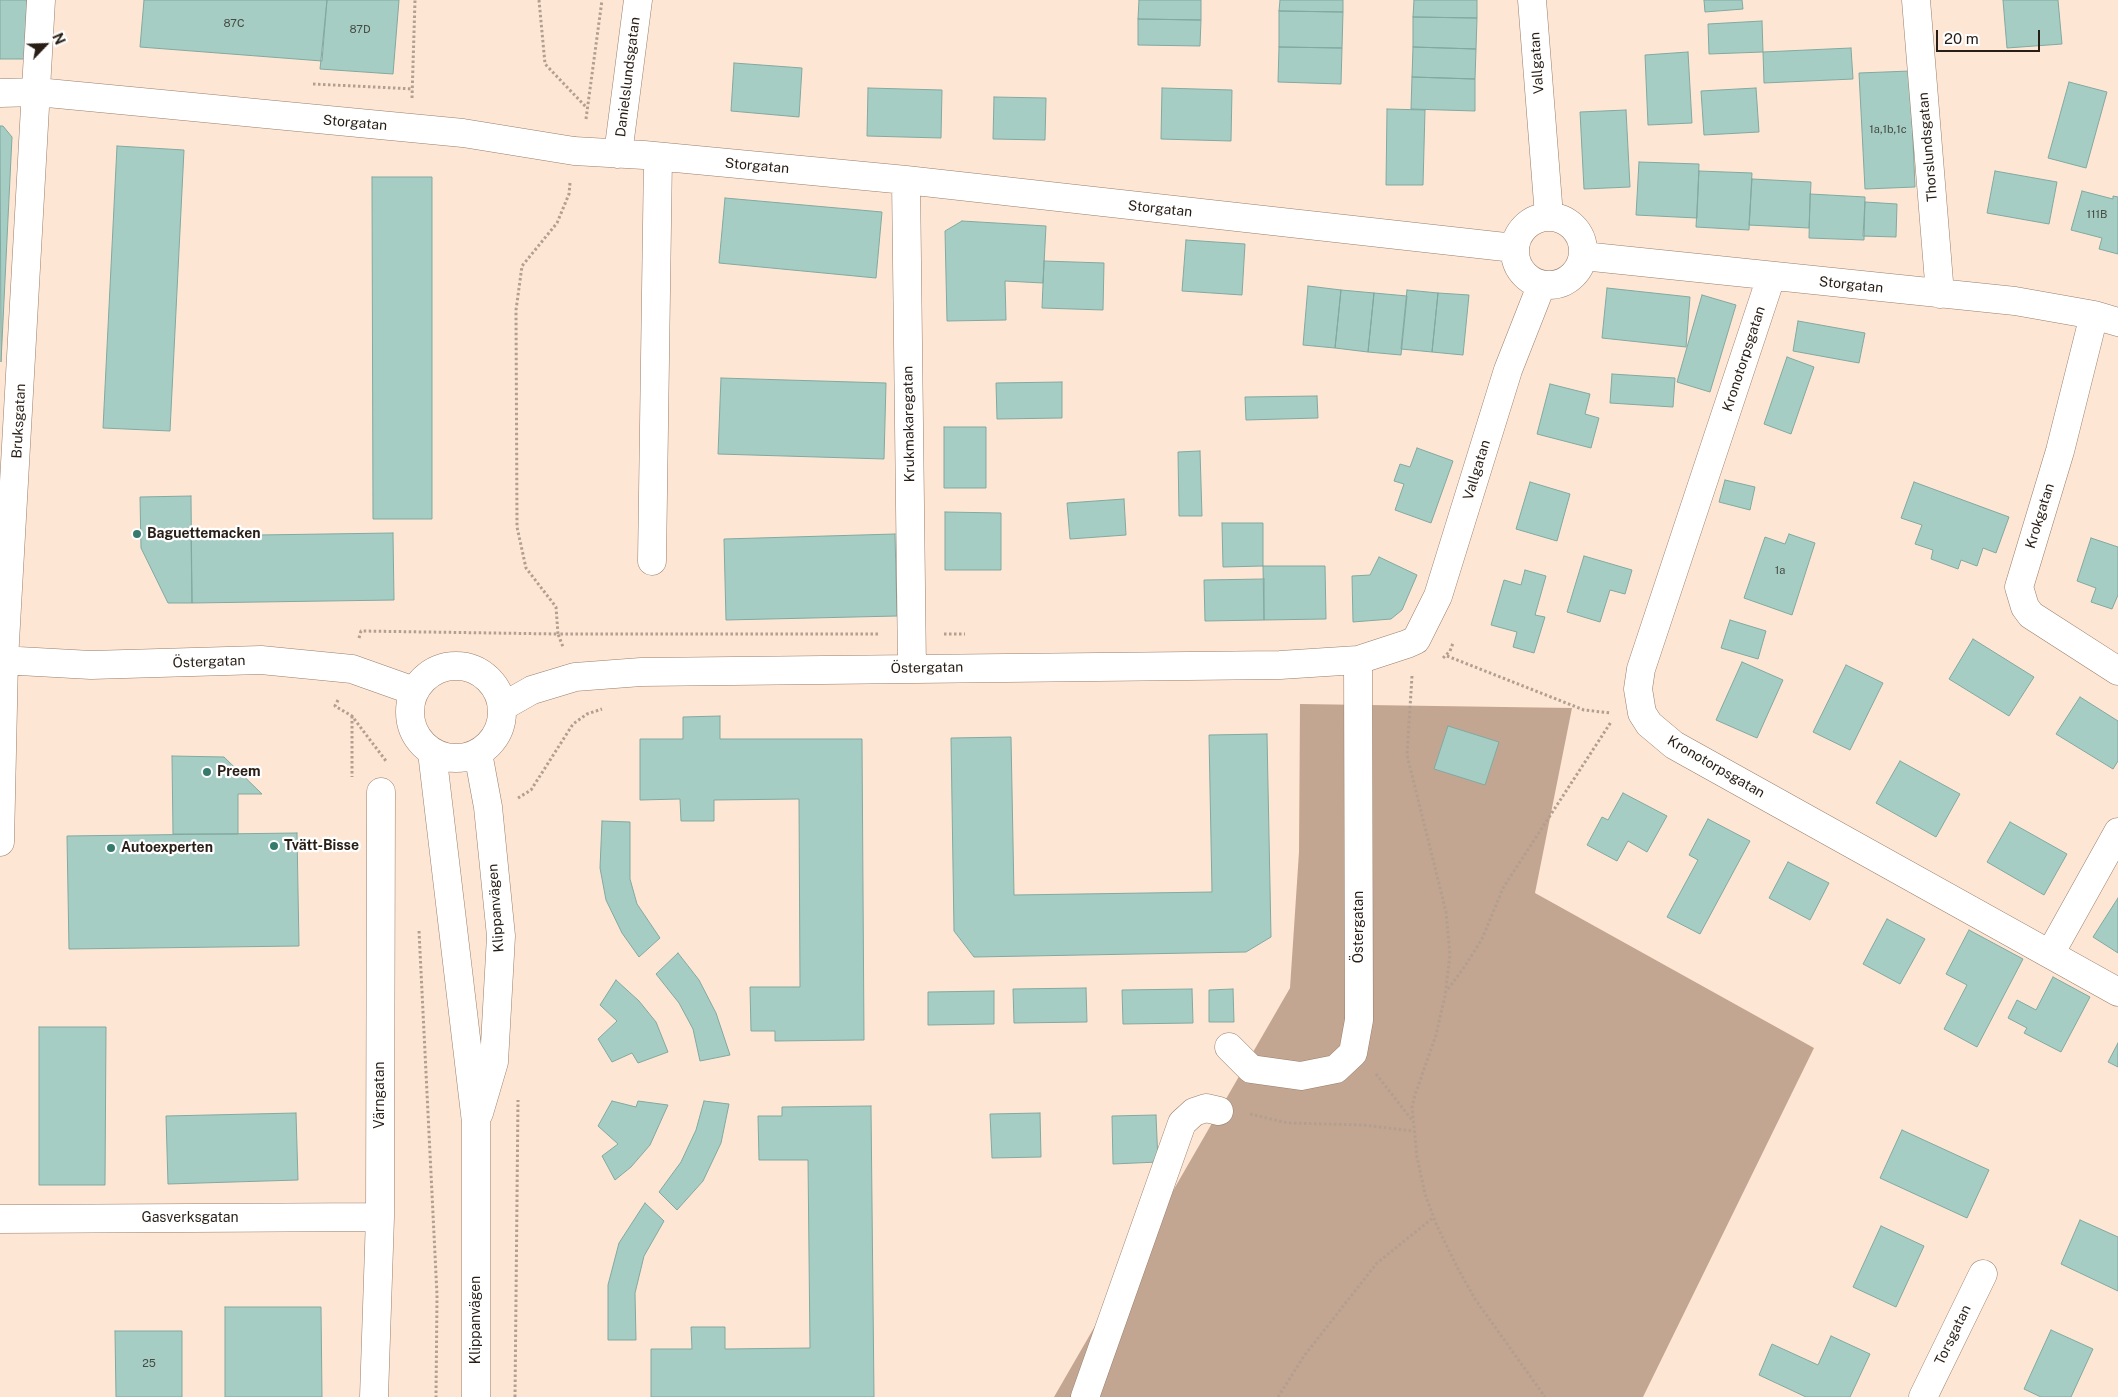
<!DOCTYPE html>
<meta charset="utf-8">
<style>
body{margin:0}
#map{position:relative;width:2118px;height:1397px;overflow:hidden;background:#fee6d4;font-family:"Public Sans",sans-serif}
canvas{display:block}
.north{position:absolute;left:20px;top:20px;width:50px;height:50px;-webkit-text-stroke:4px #fff;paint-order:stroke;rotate:66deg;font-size:14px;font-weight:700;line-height:20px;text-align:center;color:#281e16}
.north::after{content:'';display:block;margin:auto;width:18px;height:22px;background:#281e16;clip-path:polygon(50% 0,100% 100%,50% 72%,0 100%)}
.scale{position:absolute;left:1936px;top:30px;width:104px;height:22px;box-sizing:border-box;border:2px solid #281e16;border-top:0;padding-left:6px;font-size:15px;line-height:18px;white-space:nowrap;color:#281e16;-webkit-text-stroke:4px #fff;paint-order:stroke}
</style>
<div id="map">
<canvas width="2118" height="1397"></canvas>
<div class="north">N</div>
<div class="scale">20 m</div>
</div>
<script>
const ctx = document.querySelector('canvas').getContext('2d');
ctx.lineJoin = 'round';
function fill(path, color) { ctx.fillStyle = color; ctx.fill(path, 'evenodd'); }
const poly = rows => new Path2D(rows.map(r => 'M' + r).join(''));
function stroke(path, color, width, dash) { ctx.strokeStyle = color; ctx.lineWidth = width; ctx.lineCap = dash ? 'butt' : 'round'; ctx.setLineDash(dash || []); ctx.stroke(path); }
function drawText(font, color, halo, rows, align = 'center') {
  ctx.font = font + ' "Public Sans",sans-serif'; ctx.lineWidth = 4.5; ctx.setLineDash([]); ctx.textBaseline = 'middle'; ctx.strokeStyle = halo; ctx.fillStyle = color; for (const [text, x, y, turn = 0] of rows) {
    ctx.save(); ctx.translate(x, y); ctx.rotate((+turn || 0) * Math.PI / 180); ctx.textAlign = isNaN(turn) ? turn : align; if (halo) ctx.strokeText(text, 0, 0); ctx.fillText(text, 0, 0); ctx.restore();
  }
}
fill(poly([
 [1300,704,1572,708,1535,893,1814,1048,1643,1397,1054,1397,1290,988,1299,852]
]), '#c3a691');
const building = poly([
 [0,0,27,0,25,59,0,59,0,0],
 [144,0,327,0,322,61,140,47,144,0],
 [327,0,399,0,393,74,320,69,327,0],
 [1139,0,1201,0,1201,20,1138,19,1139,0],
 [1280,0,1343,0,1343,12,1279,11,1280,0],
 [1414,0,1477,0,1477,18,1413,17,1414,0],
 [1704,0,1742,0,1743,9,1705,12,1704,0],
 [2003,0,2058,0,2062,44,2007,48,2003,0],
 [1279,11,1343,12,1342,48,1279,47,1279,11],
 [1413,17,1477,18,1476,49,1413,47,1413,17],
 [1138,19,1201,20,1200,46,1138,45,1138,19],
 [1762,21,1763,52,1709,54,1708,24,1762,21],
 [1279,47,1342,48,1341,84,1278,82,1279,47],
 [1413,47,1476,49,1475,79,1412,77,1413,47],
 [1851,48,1853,79,1764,83,1763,52,1851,48],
 [1688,52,1692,123,1648,125,1645,55,1688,52],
 [734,63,802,68,799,117,731,111,734,63],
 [1910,71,1915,187,1865,189,1859,73,1910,71],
 [1412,77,1475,79,1475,111,1411,109,1412,77],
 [2069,82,2107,92,2086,168,2048,158,2069,82],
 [868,88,942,90,941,138,867,136,868,88],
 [1162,88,1232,90,1231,141,1161,139,1162,88],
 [1756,88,1759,132,1704,135,1701,91,1756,88],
 [994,97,1046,98,1045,140,993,139,994,97],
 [1387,109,1425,110,1423,185,1386,185,1387,109],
 [1626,110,1630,187,1584,189,1580,112,1626,110],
 [0,126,3,126,12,137,1,362,0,126],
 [117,146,184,150,170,431,103,428,117,146],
 [1639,162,1699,164,1697,218,1636,215,1639,162],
 [1699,171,1752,173,1749,230,1696,227,1699,171],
 [1995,171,2057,182,2049,224,1987,213,1995,171],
 [372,177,432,177,432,519,373,519,372,177],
 [1752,179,1811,182,1809,228,1749,225,1752,179],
 [2082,191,2113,199,2113,196,2118,197,2118,254,2099,249,2102,238,2071,230,2082,191],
 [1810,194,1865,197,1864,240,1809,238,1810,194],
 [725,198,882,212,876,278,719,263,725,198],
 [1865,202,1897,204,1896,237,1863,236,1865,202],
 [962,221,1046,226,1043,283,1005,281,1006,320,947,321,945,231,962,221],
 [1186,240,1245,244,1242,295,1182,291,1186,240],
 [1044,261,1104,263,1103,310,1042,308,1044,261],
 [1308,286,1341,290,1335,348,1303,345,1308,286],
 [1607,288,1690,297,1686,347,1602,338,1607,288],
 [1341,290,1374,293,1368,352,1335,348,1341,290],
 [1407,290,1438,293,1432,352,1401,349,1407,290],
 [1374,293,1407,296,1401,355,1368,352,1374,293],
 [1438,293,1469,295,1463,355,1432,352,1438,293],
 [1702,295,1736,305,1710,392,1677,382,1702,295],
 [1798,321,1865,333,1859,363,1793,351,1798,321],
 [1787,357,1814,367,1791,434,1764,424,1787,357],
 [1612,374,1675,378,1673,407,1610,403,1612,374],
 [721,378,886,383,884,459,718,454,721,378],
 [1062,382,1062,418,997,419,996,383,1062,382],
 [1550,384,1590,394,1585,414,1599,418,1591,448,1537,434,1550,384],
 [1317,396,1318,418,1246,420,1245,397,1317,396],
 [944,427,986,427,986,488,944,488,944,427],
 [1417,448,1453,461,1431,523,1395,510,1404,484,1394,481,1400,464,1410,467,1417,448],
 [1200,451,1202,516,1179,516,1178,452,1200,451],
 [1725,480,1755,487,1750,510,1719,502,1725,480],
 [1530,482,1570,494,1557,541,1516,529,1530,482],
 [1914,482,2009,517,1996,553,1983,548,1977,566,1961,560,1958,569,1931,559,1933,550,1915,544,1922,525,1901,518,1914,482],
 [191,496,192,603,168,603,141,548,140,497,191,496],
 [1124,499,1126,535,1070,539,1067,503,1124,499],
 [945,512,1001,513,1001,570,945,570,945,512],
 [1222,523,1263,523,1263,566,1223,567,1222,523],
 [393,533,394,600,192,603,191,536,393,533],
 [895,534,897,616,726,620,724,539,895,534],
 [1789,534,1815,543,1792,615,1744,598,1765,537,1785,544,1789,534],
 [2091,538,2118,547,2118,595,2112,609,2091,602,2096,588,2077,581,2091,538],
 [1584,556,1632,570,1625,594,1610,590,1600,622,1567,612,1584,556],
 [1379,557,1417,575,1402,610,1391,619,1353,622,1352,576,1370,575,1379,557],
 [1263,566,1325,566,1326,619,1264,620,1263,566],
 [1525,570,1546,576,1535,615,1545,617,1534,653,1513,647,1517,632,1491,625,1504,580,1521,585,1525,570],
 [1264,579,1264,620,1205,621,1204,580,1264,579],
 [1730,620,1766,631,1758,659,1721,648,1730,620],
 [1973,639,2034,677,2009,716,1949,679,1973,639],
 [1742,662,1783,680,1757,738,1716,720,1742,662],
 [1846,665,1883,683,1850,750,1813,732,1846,665],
 [2080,697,2118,721,2118,761,2113,769,2056,734,2080,697],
 [720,716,720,739,862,739,864,1040,775,1041,775,1031,751,1031,750,987,800,987,799,799,714,800,714,821,681,821,680,799,640,800,640,739,683,739,683,717,720,716],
 [1448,726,1499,742,1485,785,1434,769,1448,726],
 [1267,734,1271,937,1246,952,974,957,954,931,951,738,1011,737,1014,895,1212,892,1209,735,1267,734],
 [172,756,224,757,262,794,238,794,238,834,173,834,172,756],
 [1900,761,1960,794,1936,837,1876,803,1900,761],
 [1623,793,1667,816,1647,852,1628,841,1617,861,1587,845,1602,817,1608,820,1623,793],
 [1708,819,1750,841,1700,934,1667,917,1698,860,1689,855,1708,819],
 [602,821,630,822,630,879,637,904,660,938,639,957,622,933,606,900,600,868,602,821],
 [2010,822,2067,854,2044,895,1987,862,2010,822],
 [297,833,299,946,69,949,67,836,297,833],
 [1788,862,1829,883,1810,920,1769,898,1788,862],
 [2118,898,2118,953,2093,937,2118,898],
 [1887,919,1925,939,1900,984,1863,964,1887,919],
 [1969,930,2023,959,1977,1047,1944,1029,1967,985,1946,974,1969,930],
 [678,953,699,980,716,1013,730,1055,700,1061,693,1029,679,1003,656,974,678,953],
 [2053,977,2090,997,2061,1052,2024,1033,2027,1028,2008,1018,2017,1000,2036,1010,2053,977],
 [616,980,639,1001,656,1022,668,1052,638,1063,632,1053,612,1062,598,1039,617,1021,600,1005,616,980],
 [1086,988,1087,1022,1014,1023,1013,989,1086,988],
 [1192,989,1193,1023,1123,1024,1122,990,1192,989],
 [1233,989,1234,1022,1209,1022,1209,990,1233,989],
 [994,991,994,1024,928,1025,928,992,994,991],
 [39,1027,106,1027,105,1185,39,1185,39,1027],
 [2118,1043,2118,1067,2108,1062,2118,1043],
 [612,1101,636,1107,638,1101,668,1105,650,1145,631,1167,615,1180,602,1156,618,1144,598,1126,612,1101],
 [704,1101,729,1104,721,1143,703,1181,677,1210,659,1192,681,1162,696,1130,704,1101],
 [871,1106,874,1397,651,1397,651,1349,692,1349,691,1327,725,1327,725,1349,810,1348,808,1160,759,1160,758,1116,782,1116,782,1107,871,1106],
 [296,1113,298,1180,168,1184,166,1116,296,1113],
 [1040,1113,1041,1157,992,1158,990,1114,1040,1113],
 [1156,1115,1158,1162,1113,1164,1112,1116,1156,1115],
 [1902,1130,1989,1170,1967,1218,1880,1178,1902,1130],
 [645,1203,664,1221,644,1256,635,1293,636,1340,608,1340,608,1285,619,1243,645,1203],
 [2080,1220,2118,1237,2118,1291,2061,1264,2080,1220],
 [1881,1226,1924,1246,1896,1307,1853,1287,1881,1226],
 [225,1307,321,1307,322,1397,225,1397,225,1307],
 [2051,1330,2093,1349,2071,1397,2041,1397,2024,1389,2051,1330],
 [115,1331,182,1331,182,1397,116,1397,115,1331],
 [1831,1336,1870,1354,1850,1397,1806,1397,1759,1375,1772,1344,1818,1365,1831,1336]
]);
fill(building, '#a5cdc4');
stroke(building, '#82a9a0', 1);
const minor = poly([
 [1532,0,1549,216],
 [1916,0,1940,294],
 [0,93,37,92,463,133,574,151,644,155,906,180,1514,248],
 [618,154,638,0],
 [906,180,912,669],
 '1515 251a34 34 0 1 1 68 0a34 34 0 1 1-68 0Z',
 [1583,256,2015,301,2094,315,2118,322],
 [1771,277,1641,669,1638,689,1642,713,1649,724,1674,745,2118,992],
 [2094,315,2060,451,2019,587,2025,607,2031,615,2118,671],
 [652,561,658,157],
 [0,660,91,665,261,660,352,669,414,691],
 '410 712a46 46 0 1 1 92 0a46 46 0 1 1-92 0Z',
 [502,707,532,690,575,677,641,672,1280,665,1358,660,1407,644,1416,640,1438,596,1508,370,1541,286],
 [432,752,476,1122,476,1397],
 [478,753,488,807,501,936,494,1062,479,1113],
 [0,842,4,660,41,0],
 [2050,954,2118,832],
 [1229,1047,1251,1069,1301,1076,1336,1069,1353,1053,1359,1020,1358,660],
 [0,1219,380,1217],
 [374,1397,380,1217,381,792],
 [1085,1397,1182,1123,1194,1112,1206,1108,1219,1111],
 [1923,1397,1983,1274]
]);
stroke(minor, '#997e6a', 29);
stroke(poly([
 [539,0,545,64,586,107],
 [313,84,413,89],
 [412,98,415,0],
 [586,119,602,0],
 [570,183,569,194,557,223,522,266,516,310,517,527,526,568,556,607,558,634,880,634],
 [944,634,965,634],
 [359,638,361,631,558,634,563,647],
 [1447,656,1584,710,1611,713],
 [1443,658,1450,651,1453,643],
 [1412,676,1407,755,1446,912,1450,955,1445,996,1436,1035,1415,1095,1412,1107,1417,1157,1425,1194,1437,1226,1457,1267,1475,1299,1545,1397],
 [338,700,335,706,352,716,386,761],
 [352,716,352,777],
 [518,798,531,790,573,724,587,714,602,709],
 [419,931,437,1295,436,1397],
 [1448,989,1463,969,1482,939,1503,888,1611,722],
 [1376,1074,1412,1120],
 [1250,1114,1288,1123,1363,1125,1413,1131],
 [515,1397,518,1100],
 [1278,1397,1304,1356,1377,1263,1434,1217]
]), '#b29f90', 3, [2.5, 2.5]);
stroke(minor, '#fff', 28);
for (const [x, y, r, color] of [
 [137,534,5,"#367a6d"],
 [207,772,5,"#367a6d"],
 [274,846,5,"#367a6d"],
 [111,848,5,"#367a6d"]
]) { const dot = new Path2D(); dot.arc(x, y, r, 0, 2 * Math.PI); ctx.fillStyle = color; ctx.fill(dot); stroke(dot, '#fff', 2); }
drawText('11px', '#474a42', null, [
 ["87C",234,24],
 ["87D",360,30],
 ["1a,1b,1c",1888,130],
 ["111B",2097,215],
 ["1a",1780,571],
 ["25",149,1364]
]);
drawText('14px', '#281e16', '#fff', [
 ["Vallgatan",1537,63,-94],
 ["Danielslundsgatan",628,77,-83],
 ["Storgatan",355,123,5],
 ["Thorslundsgatan",1928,147,-95],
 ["Storgatan",757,166,5],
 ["Storgatan",1160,209,6],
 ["Storgatan",1851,285,6],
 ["Kronotorpsgatan",1744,359,-72],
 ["Bruksgatan",19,421,-87],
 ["Krukmakaregatan",909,424,-91],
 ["Vallgatan",1477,470,-73],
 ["Krokgatan",2040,516,-73],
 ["Östergatan",209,662,-2],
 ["Östergatan",927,668,-1],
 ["Kronotorpsgatan",1716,767,30],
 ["Klippanvägen",496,908,-94],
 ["Östergatan",1359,927,-90],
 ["Värngatan",380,1095,-90],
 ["Gasverksgatan",190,1218],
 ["Klippanvägen",476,1320,-90],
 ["Torsgatan",1953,1335,-64]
]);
drawText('bold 14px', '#281e16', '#fff', [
 ["Baguettemacken",147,534],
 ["Preem",217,772],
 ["Tvätt-Bisse",284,846],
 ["Autoexperten",121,848]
], 'left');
</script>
